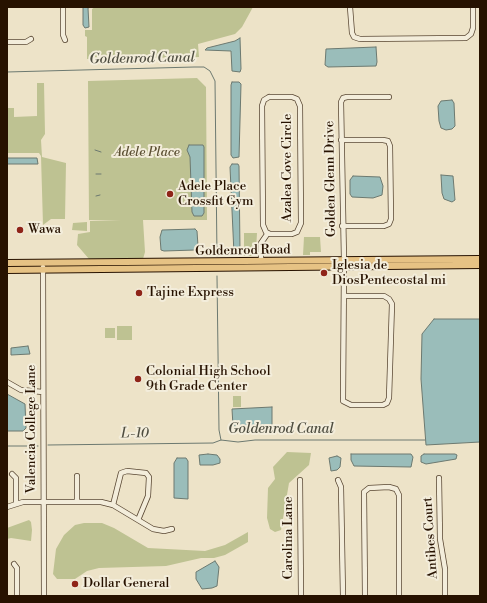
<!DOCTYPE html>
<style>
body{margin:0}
#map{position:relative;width:487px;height:603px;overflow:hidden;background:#ede3c8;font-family:"Libre Bodoni",serif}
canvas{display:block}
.frame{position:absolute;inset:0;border:8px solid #271200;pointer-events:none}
</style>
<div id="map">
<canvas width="487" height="603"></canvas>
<div class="frame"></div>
</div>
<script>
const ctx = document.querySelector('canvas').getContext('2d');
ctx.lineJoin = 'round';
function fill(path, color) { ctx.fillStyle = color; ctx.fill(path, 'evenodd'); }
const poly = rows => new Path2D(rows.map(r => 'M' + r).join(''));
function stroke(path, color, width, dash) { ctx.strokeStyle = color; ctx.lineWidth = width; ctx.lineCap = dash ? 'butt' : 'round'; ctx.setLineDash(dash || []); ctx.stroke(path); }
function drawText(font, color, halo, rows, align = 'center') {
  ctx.font = font + ' "Libre Bodoni",serif'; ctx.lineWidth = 4; ctx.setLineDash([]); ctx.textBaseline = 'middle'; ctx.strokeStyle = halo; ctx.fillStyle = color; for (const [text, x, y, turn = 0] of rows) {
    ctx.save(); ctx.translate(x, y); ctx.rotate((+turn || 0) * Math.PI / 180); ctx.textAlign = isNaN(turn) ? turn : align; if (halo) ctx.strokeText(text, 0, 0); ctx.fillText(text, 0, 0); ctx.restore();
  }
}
fill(poly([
 [95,7,253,7,242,27,235,34,198,44,199,57,87,59,87,37,85,36,85,30,92,30,92,9],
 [197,78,206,87,207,220,143,220,145,252,143,259,89,259,77,245,78,234,90,232,90,221,121,221,89,220,88,81],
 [37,83,44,83,45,134,41,140,42,157,66,163,65,219,51,219,43,225,41,156,39,153,7,153,7,108,14,108,14,117,37,116],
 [87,222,87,231,72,230,73,223],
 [244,233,257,233,256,250,253,256,244,256],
 [304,237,320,237,321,252,310,252,310,255,303,255],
 [117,326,132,326,132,340,117,340],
 [105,328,115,328,115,338,105,338],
 [233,396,241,396,241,407,233,407],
 [287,452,311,453,309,465,289,483,281,530,275,532,270,529,267,518,268,488,275,479,273,467],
 [29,520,31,522,32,530,31,541,11,538,7,539,7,528],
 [84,523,102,523,114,528,148,548,205,551,225,545,248,532,248,542,225,555,214,558,201,558,166,566,99,568,87,571,75,579,57,579,53,574,56,549,64,535,75,525]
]), '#bec292');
const water = poly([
 [83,7,90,7,88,8,89,27,85,28,83,25,83,7],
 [240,38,241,69,240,72,232,71,231,51,205,50,207,48,235,41,240,38],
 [376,47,377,62,376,66,328,67,325,65,326,49,376,47],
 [232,82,239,82,241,84,239,157,233,158,231,155,231,85,232,82],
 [452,100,454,103,455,126,452,129,446,130,441,128,439,121,438,106,441,101,452,100],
 [189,145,203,145,204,147,204,213,202,216,194,216,192,212,190,157,187,150,189,145],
 [7,158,37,158,38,164,7,164,7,158],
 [232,164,238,164,239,166,240,252,234,254,230,167,232,164],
 [441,175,453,176,455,200,452,202,444,199,442,193,441,175],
 [353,176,380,177,383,186,382,195,373,198,352,197,350,194,350,180,353,176],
 [195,229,197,231,198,246,195,250,164,251,161,250,160,237,162,230,195,229],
 [434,319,480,319,480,442,426,445,421,379,422,334,434,319],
 [28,346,30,354,11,355,11,348,28,346],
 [7,394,25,404,26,428,23,431,7,431,7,394],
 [272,407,272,426,233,426,232,409,272,407],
 [208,454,217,455,220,459,220,463,213,465,200,465,199,455,208,454],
 [351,454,411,454,413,457,411,467,354,466,351,460,351,454],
 [424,454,455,454,457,455,456,459,426,464,421,462,421,456,424,454],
 [337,456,341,458,340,467,337,470,331,471,329,458,337,456],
 [177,458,186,458,188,461,188,499,174,498,174,463,177,458],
 [215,561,219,567,217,586,212,588,202,589,196,579,196,572,215,561]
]);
fill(water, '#9abdba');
stroke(water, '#6c7970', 1);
stroke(poly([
 [7,72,194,67,204,67,210,71,215,81,217,256],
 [95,150,101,152],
 [96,174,101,174],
 [96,196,100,195],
 [217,276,219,430,221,440],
 [48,445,213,443,221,440,238,442,255,440,425,440],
 [7,446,38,446]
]), '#6c7970', 1);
const minor = poly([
 [63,7,63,35,65,40],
 [350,7,352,33,354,37,360,39,466,38,471,34,473,28,473,7],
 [7,42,26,42,31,39],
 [269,97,292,97,297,99,300,106,301,223,297,232,292,234,270,234,266,232,263,225,262,106,264,100,269,97],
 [341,140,383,140,388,141,390,146,391,219,389,224,384,226,342,226],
 [344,260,341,102,343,98,347,97,389,97],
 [261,261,261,243,268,233],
 [43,267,44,596],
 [344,267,343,401,351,405,383,405,387,403,389,398,392,304,389,299,384,296,345,296],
 [7,382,21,390,43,392],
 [12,474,16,478,16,503],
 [439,478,440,539,445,569,445,596],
 [300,480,301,596],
 [338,480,341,487,343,596],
 [77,501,77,476],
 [113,505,121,473,127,471,146,473,149,477,148,496,138,520],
 [7,507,23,502,101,502,113,505,153,529,164,531,172,529],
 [14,564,17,568,17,596],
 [365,596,364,492,369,488,389,487,396,489,399,495,399,596]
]);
const major = poly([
 [7,263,480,259],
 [7,270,480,265]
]);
stroke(minor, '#584632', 6);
stroke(major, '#271200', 8);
stroke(minor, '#f3eddb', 4.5);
stroke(major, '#e6c284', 6);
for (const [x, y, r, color] of [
 [170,194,4,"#8f2418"],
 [20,230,4,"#8f2418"],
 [324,273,4,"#8f2418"],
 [139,293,4,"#8f2418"],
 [138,379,4,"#8f2418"],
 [75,584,4,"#8f2418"]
]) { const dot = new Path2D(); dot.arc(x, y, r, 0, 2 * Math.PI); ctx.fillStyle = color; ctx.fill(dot); stroke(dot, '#f3eddb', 1.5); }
drawText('italic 13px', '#5c5033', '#f3eddb', [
 ["Adele Place",147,153]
]);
drawText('13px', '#271200', '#f3eddb', [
 ["Azalea Cove Circle",288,168,-90],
 ["Golden Glenn Drive",331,179,-91],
 ["Goldenrod Road",243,251,-1],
 ["Valencia College Lane",32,429,-90],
 ["Carolina Lane",289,538,-90],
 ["Antibes Court",431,538,-94]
]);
drawText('13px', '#271200', '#f3eddb', [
 ["Adele Place",178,187],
 ["Crossfit Gym",178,202],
 ["Wawa",28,230],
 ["Iglesia de",332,266],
 ["DiosPentecostal mi",332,281],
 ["Tajine Express",147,293],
 ["Colonial High School",146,372],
 ["9th Grade Center",146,387],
 ["Dollar General",83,584]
], 'left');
drawText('italic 14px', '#4f4e41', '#f3eddb', [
 ["Goldenrod Canal",142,59,-1],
 ["Goldenrod Canal",281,430],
 ["L-10",135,434,-1]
]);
</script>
